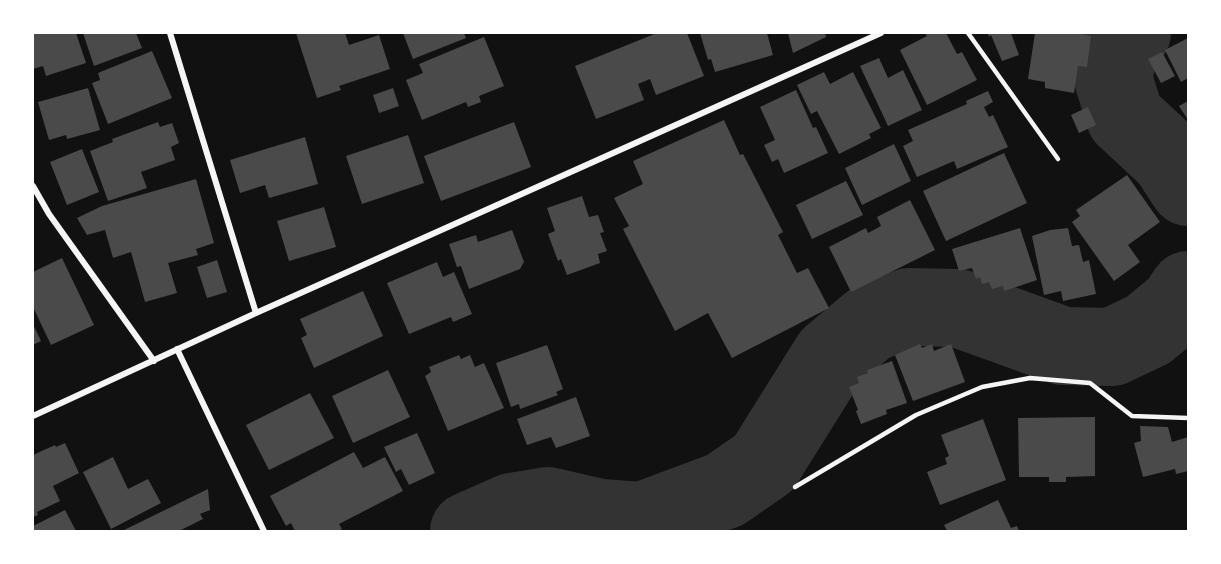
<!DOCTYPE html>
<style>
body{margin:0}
#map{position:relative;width:1221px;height:564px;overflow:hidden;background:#111;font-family:"Roboto Serif",serif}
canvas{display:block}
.frame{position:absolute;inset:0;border:34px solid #fff;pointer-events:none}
</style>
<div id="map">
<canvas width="1221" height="564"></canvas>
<div class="frame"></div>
</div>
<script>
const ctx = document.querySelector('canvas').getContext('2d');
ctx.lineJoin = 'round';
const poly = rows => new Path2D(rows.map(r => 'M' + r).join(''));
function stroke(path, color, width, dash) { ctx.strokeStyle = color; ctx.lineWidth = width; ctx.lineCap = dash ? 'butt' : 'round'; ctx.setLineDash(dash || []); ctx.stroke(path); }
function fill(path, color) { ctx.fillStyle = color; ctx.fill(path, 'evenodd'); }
stroke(poly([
 [1132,33,1120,46,1113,78,1125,117,1169,158,1188,187],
 [469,531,512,512,548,506,600,518,642,521,725,490,764,463,831,356,869,324,909,307,958,308,1063,346,1112,347,1148,330,1178,305,1188,290]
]), '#333', 78);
fill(poly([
 [33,33,76,33,86,63,46,76,43,66,33,69],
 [83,33,136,33,142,48,94,66],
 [296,33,345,33,349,45,379,35,390,69,339,86,341,90,317,98],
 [403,33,464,33,466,38,413,59],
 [657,33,687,33,704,76,656,95,650,79,638,84,644,100,596,119,575,66],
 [700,33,767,33,773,55,715,72,711,59,708,60],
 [788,33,825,33,826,37,793,53],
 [925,33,946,33,957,54,962,52,977,80,927,105,900,50,927,36],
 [988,33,1011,33,1019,55,1002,61,991,35,989,37],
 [1035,33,1077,33,1091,36,1087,67,1078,66,1074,93,1045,88,1045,82,1028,79],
 [484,37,504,86,479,96,481,102,468,107,466,102,422,120,406,80,423,73,419,64],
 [1188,38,1188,78,1181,82,1165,50],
 [152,51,172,98,108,124,92,83,100,80,98,73],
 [1162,52,1175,76,1161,83,1148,59],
 [879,58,888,78,903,70,922,110,888,126,860,66],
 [824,72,830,84,853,72,881,128,869,134,871,138,839,154,817,111,811,114,797,85],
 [88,88,100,130,67,139,66,135,49,140,38,102],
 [393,88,399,106,379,113,373,95],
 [796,90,813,128,816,127,828,153,784,173,778,159,772,162,764,145,775,140,760,107],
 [988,91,993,102,984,107,989,117,993,115,1008,147,957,169,954,161,917,177,903,146,913,141,908,130,967,104,966,101],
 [1188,101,1188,120,1179,106],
 [1088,107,1096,125,1079,133,1071,115],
 [724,120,740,155,743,154,783,232,778,235,797,273,808,268,829,308,732,358,708,313,675,331,623,229,629,226,614,198,643,184,633,161],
 [158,122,160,127,172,123,179,143,171,147,175,160,141,172,147,188,108,201,90,151,113,142,112,139],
 [514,122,531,167,441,201,424,156],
 [408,135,424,183,362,204,346,156],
 [305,137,318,184,269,198,265,185,240,193,230,160],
 [894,144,911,181,862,205,845,168],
 [82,149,99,192,67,205,50,162],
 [1004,153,1027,203,946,241,923,191],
 [1127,175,1160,222,1128,245,1140,262,1114,281,1072,222,1080,216,1076,210],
 [196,179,214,243,196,249,198,255,168,263,177,293,145,302,131,252,113,258,105,230,87,235,77,218,102,206],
 [846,181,863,215,812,239,796,205],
 [582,196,589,217,598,215,604,232,600,233,607,251,598,254,600,263,567,275,561,259,558,261,548,234,555,231,547,208],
 [910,200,935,250,851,292,829,247,866,228,868,233,881,226,877,217],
 [324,207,336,247,289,261,277,221],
 [1020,228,1037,280,1004,291,1003,286,992,289,989,282,982,284,980,277,976,279,972,268,959,271,952,249],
 [1068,228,1072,246,1079,245,1083,262,1089,260,1096,294,1063,301,1061,291,1044,295,1032,236,1050,230],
 [512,230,524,262,520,269,469,289,461,266,457,267,449,244,476,235,478,242],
 [62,258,94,325,51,345,33,307,33,272],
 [217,260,227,292,207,298,197,267],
 [437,262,443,277,454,272,472,314,453,322,451,317,409,334,387,283],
 [363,291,383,336,314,368,301,338,307,335,300,319],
 [33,324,41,341,33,345],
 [920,344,922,348,932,344,934,351,951,344,965,382,913,401,895,355],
 [547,345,563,389,556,392,558,395,520,409,519,404,511,407,496,363],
 [459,355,461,359,470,355,475,367,484,363,504,408,448,431,425,376,431,372,429,367],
 [892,361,907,403,886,410,887,414,861,424,856,411,858,410,849,387,859,383,857,377,868,373,867,370],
 [388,370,410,417,353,443,332,396],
 [310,393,334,438,269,470,246,425],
 [576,397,590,436,556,448,551,437,527,445,517,419],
 [1095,417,1095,476,1066,477,1066,482,1049,482,1049,477,1019,477,1018,418],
 [983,419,1006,480,940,505,927,472,947,464,945,458,949,456,941,435],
 [1140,426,1168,427,1172,442,1188,437,1188,471,1176,474,1175,469,1143,477,1134,443,1141,441],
 [417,433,435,473,409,485,401,469,396,472,384,447],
 [65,443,79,473,53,486,60,501,37,512,38,515,33,517,33,455,55,445,56,447],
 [354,452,363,468,385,457,403,491,339,524,342,529,338,531,295,531,291,523,286,526,270,496],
 [113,457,128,489,148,479,161,503,111,529,83,472],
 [208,489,210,510,200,514,203,519,179,531,122,531],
 [998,500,1011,528,1017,526,1019,531,947,531,944,525],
 [65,510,76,531,33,531,33,526]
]), '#4a4a4a');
stroke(poly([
 [968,33,1058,159],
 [795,487,916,415,982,387,1030,378,1090,383,1132,416,1188,418]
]), '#f5f5f5', 4.5);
stroke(poly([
 [170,33,256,313],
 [33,186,49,214,154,361],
 [177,349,264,531],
 [33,416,256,313,881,33]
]), '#f5f5f5', 6);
</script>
